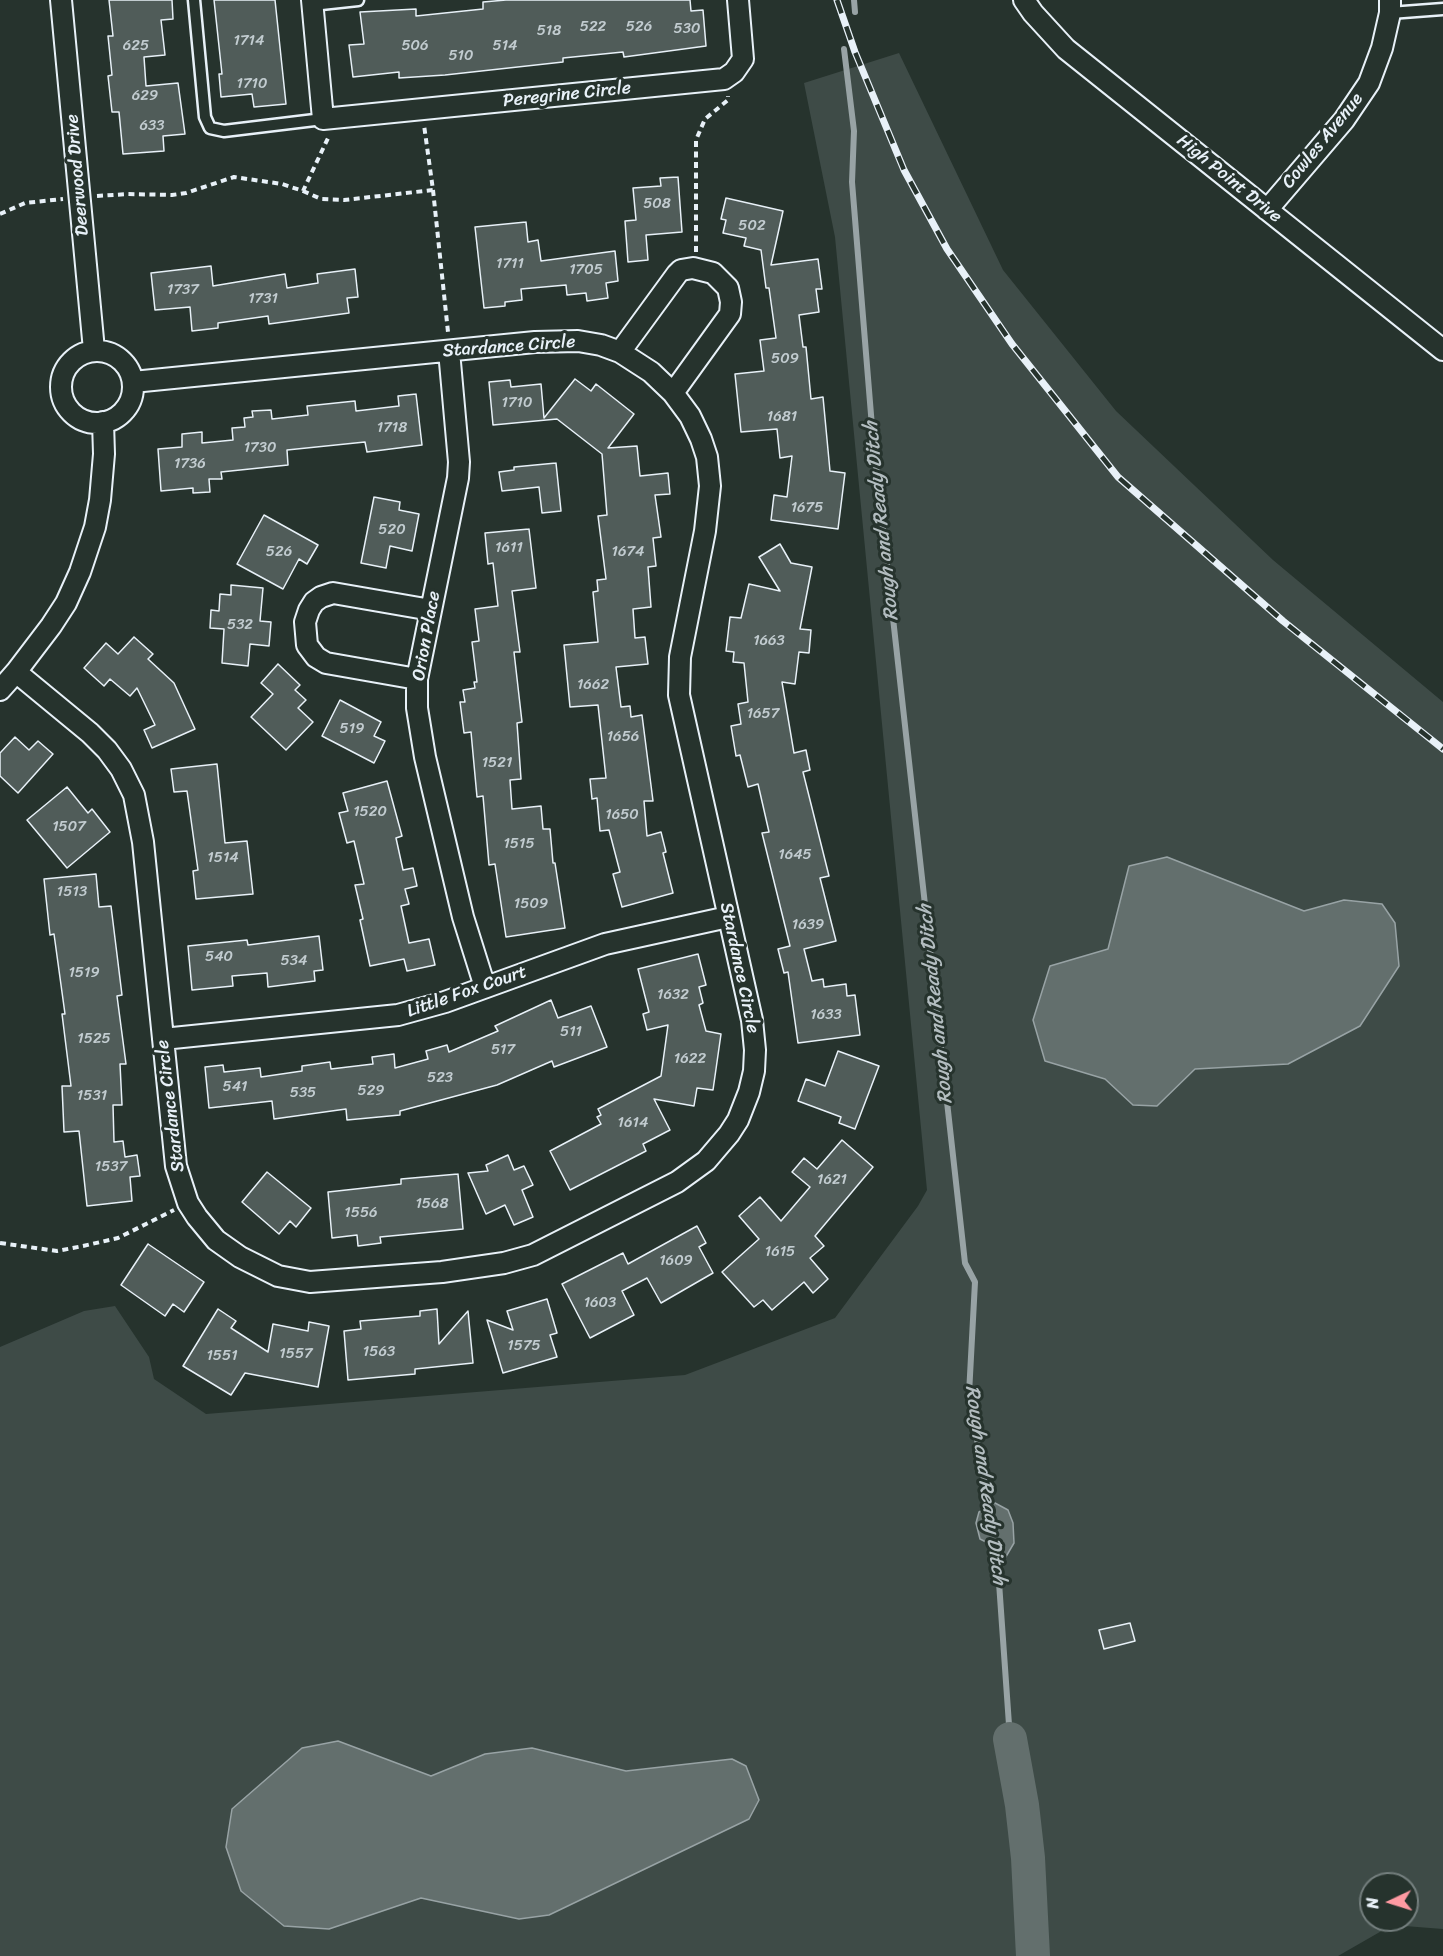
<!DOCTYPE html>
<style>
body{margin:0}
#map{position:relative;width:1443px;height:1956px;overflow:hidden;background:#26332d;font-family:Sriracha,sans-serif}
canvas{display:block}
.north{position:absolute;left:1359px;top:1872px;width:60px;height:60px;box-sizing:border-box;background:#26332d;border:2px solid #747f7e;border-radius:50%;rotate:266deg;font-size:16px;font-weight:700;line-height:24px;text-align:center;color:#e8f1f8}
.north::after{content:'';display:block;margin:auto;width:21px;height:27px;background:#ff9aa2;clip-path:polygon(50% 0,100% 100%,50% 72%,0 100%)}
</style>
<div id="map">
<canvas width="1443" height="1956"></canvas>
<div class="north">N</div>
</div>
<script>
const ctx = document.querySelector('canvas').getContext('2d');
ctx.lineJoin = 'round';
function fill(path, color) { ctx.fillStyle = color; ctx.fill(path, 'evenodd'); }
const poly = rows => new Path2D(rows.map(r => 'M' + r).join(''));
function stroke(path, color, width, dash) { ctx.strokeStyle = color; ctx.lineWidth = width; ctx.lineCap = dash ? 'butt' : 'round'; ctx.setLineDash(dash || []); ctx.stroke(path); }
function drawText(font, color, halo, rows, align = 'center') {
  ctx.font = font + ' Sriracha,sans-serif'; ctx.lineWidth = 6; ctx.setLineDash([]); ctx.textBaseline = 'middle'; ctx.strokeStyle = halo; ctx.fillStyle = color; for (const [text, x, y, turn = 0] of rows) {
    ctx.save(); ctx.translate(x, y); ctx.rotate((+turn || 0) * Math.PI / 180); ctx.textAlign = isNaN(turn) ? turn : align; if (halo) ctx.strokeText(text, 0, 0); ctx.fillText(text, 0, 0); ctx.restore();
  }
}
fill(poly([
 [899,53,1003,270,1116,411,1273,560,1443,702,1443,1929,1392,1925,1338,1956,0,1956,0,1347,84,1311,115,1306,149,1357,154,1379,206,1414,685,1375,835,1318,918,1206,927,1190,835,237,804,83],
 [1371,1884,1407,1884,1407,1920,1371,1920]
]), '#3e4b47');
const water = poly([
 [1167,857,1304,911,1344,900,1382,904,1395,923,1399,966,1360,1026,1288,1064,1195,1069,1157,1106,1133,1105,1105,1079,1045,1061,1033,1020,1050,966,1108,949,1129,866,1167,857],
 [995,1503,1008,1510,1013,1523,1014,1543,1004,1560,991,1560,988,1543,980,1539,976,1523,979,1512,995,1503],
 [338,1741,431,1776,485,1754,532,1748,626,1771,732,1759,746,1766,759,1800,749,1819,549,1915,519,1919,421,1898,329,1929,284,1926,241,1891,226,1847,232,1809,302,1748,338,1741]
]);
fill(water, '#636f6d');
stroke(water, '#98a3a5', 1.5);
stroke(poly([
 [854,0,855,12],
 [844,49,854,131,852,182,873,439,965,1263,975,1282,969,1394,990,1514],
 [997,1554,1010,1739]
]), '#98a3a5', 6);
stroke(poly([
 [1010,1739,1022,1805,1028,1858,1033,1956]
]), '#636f6d', 34);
const building = poly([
 [109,0,172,0,173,19,161,20,165,55,144,57,146,86,178,83,185,134,163,136,164,151,123,154,119,112,112,112,108,76,112,75,108,36,113,36,109,0],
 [214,0,275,0,286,104,254,107,252,94,221,97,219,74,222,74,214,0],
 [506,0,690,0,691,11,703,10,706,46,624,57,623,52,563,58,563,62,445,75,399,78,399,72,353,77,349,45,364,44,360,12,416,9,416,16,483,9,483,2,506,0],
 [678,177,682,232,646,235,648,260,628,262,625,221,636,220,633,188,661,186,660,178,678,177],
 [726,198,783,211,771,265,818,259,822,289,816,289,819,312,799,315,803,347,806,347,811,399,823,397,830,471,845,473,838,529,771,520,774,495,787,497,792,456,780,458,777,429,741,432,735,374,764,371,760,340,776,338,769,288,766,288,761,250,744,246,746,238,723,233,726,220,721,219,726,198],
 [526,222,528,242,538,240,541,261,615,251,618,281,606,283,608,298,587,301,586,293,567,295,566,285,521,289,522,300,505,302,505,306,484,308,475,227,526,222],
 [211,266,213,286,285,274,287,288,318,283,317,274,355,269,358,297,347,298,349,313,269,324,268,316,218,323,218,328,192,331,190,307,155,310,151,273,211,266],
 [575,379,591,391,596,384,634,414,608,448,637,446,640,476,668,473,670,494,655,495,661,537,653,538,656,566,648,567,651,607,633,609,635,638,645,637,648,664,616,667,621,707,630,706,631,717,642,715,653,801,644,801,647,836,661,832,666,852,663,853,673,893,622,907,613,874,620,872,609,830,600,831,597,798,592,799,590,779,606,778,598,705,570,707,564,645,598,642,593,592,598,591,597,580,606,579,598,516,607,515,602,454,557,419,493,425,489,382,510,380,511,387,541,384,544,418,575,379],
 [416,394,422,445,367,452,365,442,287,450,288,465,221,472,222,479,209,479,210,492,193,493,193,488,161,491,158,449,182,447,182,434,202,432,202,443,233,440,232,428,245,427,244,418,253,417,252,411,271,410,272,419,308,415,307,406,355,401,356,411,399,406,398,396,416,394],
 [556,463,561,511,542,513,539,487,502,491,499,472,514,470,514,467,556,463],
 [374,497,400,502,399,510,419,514,412,551,390,546,386,568,361,563,374,497],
 [264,515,318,545,307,564,299,559,283,589,237,564,264,515],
 [529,529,536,588,512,591,520,652,514,652,522,722,517,723,521,779,510,780,512,809,541,806,543,829,550,829,553,863,555,863,565,928,506,937,495,864,489,865,483,796,477,797,471,732,464,733,460,702,465,702,463,690,475,688,474,682,477,682,472,642,479,641,475,609,498,606,493,563,488,564,485,533,529,529],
 [780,544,791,563,812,567,800,629,811,630,809,653,799,652,795,684,782,682,794,753,806,750,810,770,803,772,829,876,820,878,836,941,804,949,812,981,823,979,824,987,846,984,847,996,855,995,860,1035,798,1043,788,972,784,973,778,949,790,946,762,833,769,832,758,784,748,787,740,755,736,756,731,726,741,724,738,704,748,702,744,663,733,662,734,652,726,651,730,617,741,618,749,584,780,591,759,557,780,544],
 [231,585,263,588,260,621,271,622,269,646,250,644,248,666,222,663,224,629,210,628,211,610,219,611,220,594,231,595,231,585],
 [134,637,153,654,148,659,174,683,195,729,152,748,144,730,155,725,137,688,130,696,110,679,104,686,84,668,106,643,118,654,134,637],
 [278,664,300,685,295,690,306,700,298,708,313,722,286,750,251,717,273,694,261,683,278,664],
 [340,700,381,722,374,736,385,741,374,763,322,736,340,700],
 [15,737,29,750,38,741,53,754,18,793,0,776,0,753,15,737],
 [217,764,225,843,247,841,253,894,196,899,193,871,198,870,187,791,174,792,171,769,217,764],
 [387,781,402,836,396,838,403,870,413,868,417,886,405,889,409,904,401,906,409,943,429,939,435,965,407,971,404,959,370,966,360,920,363,919,355,885,364,884,354,841,347,843,339,813,348,811,343,793,387,781],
 [67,787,88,813,92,809,110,832,67,868,27,820,67,787],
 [96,874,99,907,111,906,122,995,117,996,126,1064,120,1064,122,1105,113,1105,114,1142,123,1141,125,1157,137,1155,140,1176,130,1177,132,1201,87,1206,79,1131,64,1132,62,1086,71,1086,62,1014,65,1014,54,934,50,935,44,879,96,874],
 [319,936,323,970,314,971,315,981,268,987,267,973,232,976,233,986,192,990,188,946,247,940,248,945,319,936],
 [698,954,706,985,699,987,703,1003,699,1005,706,1031,721,1034,713,1090,697,1088,694,1106,654,1099,670,1130,643,1144,646,1151,570,1190,550,1151,601,1124,597,1117,601,1115,598,1109,661,1076,668,1025,647,1030,643,1014,649,1012,638,969,698,954],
 [551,1000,558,1018,591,1006,607,1047,554,1067,552,1061,497,1085,400,1111,400,1115,347,1120,346,1109,274,1119,272,1101,209,1108,205,1067,223,1065,224,1072,260,1068,261,1077,302,1071,302,1066,330,1062,331,1069,373,1064,372,1057,394,1054,395,1068,428,1059,426,1051,447,1045,449,1052,498,1031,495,1026,551,1000],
 [838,1051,879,1066,855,1129,839,1123,841,1117,798,1101,806,1079,825,1086,838,1051],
 [842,1140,873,1167,815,1236,824,1246,810,1258,828,1279,813,1293,804,1282,772,1310,763,1300,754,1307,722,1272,759,1239,739,1216,760,1197,781,1221,810,1187,792,1172,804,1158,817,1169,842,1140],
 [508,1155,514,1170,524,1166,533,1185,522,1190,533,1217,514,1225,505,1205,486,1214,468,1173,488,1171,486,1165,508,1155],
 [267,1172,311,1208,296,1227,290,1221,279,1234,242,1202,267,1172],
 [458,1174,463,1229,380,1237,381,1243,358,1246,357,1235,332,1238,328,1192,401,1184,401,1179,458,1174],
 [697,1226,706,1243,699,1247,713,1273,661,1303,647,1278,622,1291,634,1315,590,1338,562,1284,623,1253,628,1264,697,1226],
 [148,1244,204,1282,184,1312,173,1304,165,1316,121,1285,148,1244],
 [547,1299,557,1333,550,1335,557,1357,503,1373,487,1320,513,1330,507,1311,547,1299],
 [218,1309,236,1321,231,1328,268,1352,273,1324,308,1331,309,1322,329,1326,318,1387,245,1373,231,1395,183,1366,218,1309],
 [437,1309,439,1344,468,1311,473,1363,415,1369,415,1374,348,1380,344,1331,361,1329,360,1321,420,1316,420,1311,437,1309],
 [1130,1623,1135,1641,1104,1649,1099,1630,1130,1623]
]);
fill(building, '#505c59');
stroke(building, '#e8f1f8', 1.5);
const service = poly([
 [194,0,205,117,210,128,224,131,323,119],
 [312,5,358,0],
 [1390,13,1443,9]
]);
const minor = poly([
 [61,0,94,350],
 [312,0,323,119,724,79,734,72,743,59,738,0],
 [1024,0,1033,13,1066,49,1443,350],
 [1267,210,1344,120,1369,83,1382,48,1390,13,1390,0],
 [449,351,459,462,458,478,417,679,417,708,425,757,463,917,485,987],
 '61 387a36 36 0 1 1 72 0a36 36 0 1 1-72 0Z',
 [620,352,677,274,681,270,693,268,713,273,728,288,731,302,730,314,673,393],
 [16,672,90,733,107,750,121,769,134,795,143,842,176,1166,188,1203,197,1217,216,1240,240,1257,278,1276,310,1282,442,1272,504,1263,533,1255,677,1182,706,1161,729,1134,738,1120,749,1092,754,1071,755,1050,752,1020,679,695,680,657,705,531,710,486,707,457,701,439,690,416,673,393,651,372,620,352,601,345,578,341,535,342,133,382],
 [417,679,326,663,316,657,307,645,305,622,309,610,314,602,321,597,333,593,431,610],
 [0,690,16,672,51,626,66,603,80,572,95,527,100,500,104,454,103,422],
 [163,1039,398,1015,445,1002,605,944,728,917]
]);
stroke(service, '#e8f1f8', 15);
stroke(minor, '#e8f1f8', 24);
stroke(poly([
 [433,190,448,332],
 [303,191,321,199,344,200,433,190,424,125],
 [97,196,128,194,172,195,186,193,234,177,282,184,303,191,329,136],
 [0,214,25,203,63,199],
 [696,252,696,140,705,119,728,100,728,96],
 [0,1243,57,1251,83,1246,118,1238,174,1210]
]), '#e8f1f8', 4, [6, 4.5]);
stroke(service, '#26332d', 10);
stroke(minor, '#26332d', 20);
const rail = poly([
 [837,0,855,52,904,170,947,249,1012,344,1118,477,1283,621,1443,749]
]);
stroke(rail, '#e8f1f8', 7);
stroke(rail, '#26332d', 4.5, [14]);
drawText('15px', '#c2ccd0', null, [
 ["522",593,27],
 ["526",639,27],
 ["530",687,29],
 ["518",549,31],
 ["1714",249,41],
 ["625",136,46],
 ["506",415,46],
 ["514",505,46],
 ["510",461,56],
 ["1710",252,84],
 ["629",145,96],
 ["633",152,126],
 ["508",657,204],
 ["502",752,226],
 ["1711",510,264],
 ["1705",586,270],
 ["1737",183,290],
 ["1731",263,299],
 ["509",785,359],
 ["1710",517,403],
 ["1681",782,417],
 ["1718",392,428],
 ["1730",260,448],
 ["1736",190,464],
 ["1675",807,508],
 ["520",392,530],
 ["1611",509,548],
 ["526",279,552],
 ["1674",628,552],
 ["532",240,625],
 ["1663",769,641],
 ["1662",593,685],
 ["1657",763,714],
 ["519",352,729],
 ["1656",623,737],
 ["1521",497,763],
 ["1520",370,812],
 ["1650",622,815],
 ["1507",69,827],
 ["1515",519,844],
 ["1645",795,855],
 ["1514",223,858],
 ["1513",72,892],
 ["1509",531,904],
 ["1639",808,925],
 ["540",219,957],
 ["534",294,961],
 ["1519",84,973],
 ["1632",673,995],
 ["1633",826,1015],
 ["511",571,1032],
 ["1525",94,1039],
 ["517",503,1050],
 ["1622",690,1059],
 ["523",440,1078],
 ["541",235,1087],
 ["529",371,1091],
 ["535",303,1093],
 ["1531",92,1096],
 ["1614",633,1123],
 ["1537",111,1167],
 ["1621",832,1180],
 ["1568",432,1204],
 ["1556",361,1213],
 ["1615",780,1252],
 ["1609",676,1261],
 ["1603",600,1303],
 ["1575",524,1346],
 ["1563",379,1352],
 ["1557",296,1354],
 ["1551",222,1356]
]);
drawText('18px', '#e8f1f8', '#26332d', [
 ["Peregrine Circle",567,95,-6],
 ["Cowles Avenue",1323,141,-51],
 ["Deerwood Drive",78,175,-95],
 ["High Point Drive",1229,179,39],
 ["Stardance Circle",509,347,-4],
 ["Orion Place",427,636,-80],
 ["Stardance Circle",739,968,78],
 ["Little Fox Court",467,992,-19],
 ["Stardance Circle",171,1106,-97]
]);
drawText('italic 20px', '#b3bdc0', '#26332d', [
 ["Rough and Ready Ditch",882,521,-96],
 ["Rough and Ready Ditch",936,1004,-96],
 ["Rough and Ready Ditch",985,1485,82]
]);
</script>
